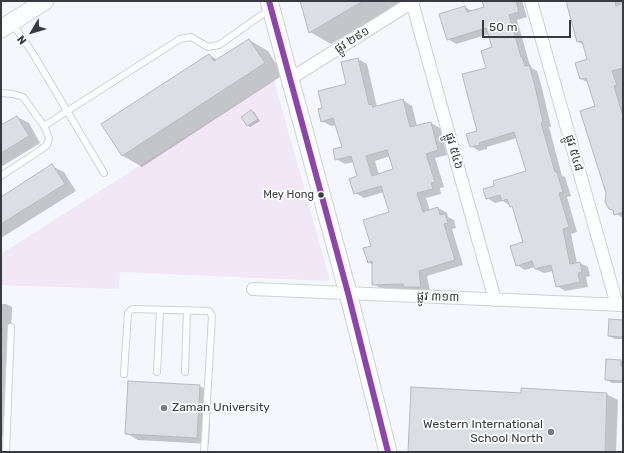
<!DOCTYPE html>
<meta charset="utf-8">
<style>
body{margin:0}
#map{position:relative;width:624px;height:453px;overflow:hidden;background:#f4f7fb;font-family:Rubik,sans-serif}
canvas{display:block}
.frame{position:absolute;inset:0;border:2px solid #383c41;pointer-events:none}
.north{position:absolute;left:12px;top:12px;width:40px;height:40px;-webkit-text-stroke:3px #fff;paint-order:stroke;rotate:232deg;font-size:11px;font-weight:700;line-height:16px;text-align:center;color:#383c41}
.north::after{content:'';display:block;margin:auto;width:14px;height:18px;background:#383c41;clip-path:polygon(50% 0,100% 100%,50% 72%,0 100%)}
.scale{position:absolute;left:482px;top:20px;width:89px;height:18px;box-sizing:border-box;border:2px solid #383c41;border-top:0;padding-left:5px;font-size:12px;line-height:14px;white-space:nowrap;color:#383c41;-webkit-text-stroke:3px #fff;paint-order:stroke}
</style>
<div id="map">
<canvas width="624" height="453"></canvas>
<div class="frame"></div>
<div class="north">N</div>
<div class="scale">50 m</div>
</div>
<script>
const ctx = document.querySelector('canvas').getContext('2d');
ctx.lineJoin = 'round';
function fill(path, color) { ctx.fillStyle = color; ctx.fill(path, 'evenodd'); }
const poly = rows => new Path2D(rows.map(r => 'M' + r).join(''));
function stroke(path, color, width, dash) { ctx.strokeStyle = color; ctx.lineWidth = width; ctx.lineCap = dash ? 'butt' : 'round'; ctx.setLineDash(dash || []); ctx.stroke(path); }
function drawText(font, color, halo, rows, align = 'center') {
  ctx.font = font + ' Rubik,"Noto Sans Khmer",sans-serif'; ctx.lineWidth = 3.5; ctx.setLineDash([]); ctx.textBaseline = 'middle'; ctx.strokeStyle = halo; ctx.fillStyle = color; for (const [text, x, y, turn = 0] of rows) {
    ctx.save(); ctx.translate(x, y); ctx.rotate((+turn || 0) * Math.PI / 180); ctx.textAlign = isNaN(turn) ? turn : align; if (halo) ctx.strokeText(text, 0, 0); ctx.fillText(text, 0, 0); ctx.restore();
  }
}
fill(poly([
 [274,80,330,281,120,272,119,289,1,285,1,254]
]), '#f2e7f6');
fill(poly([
 [301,1,404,1,331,44,310,32],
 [483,1,522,1,527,17,517,20,529,62,532,68,537,71,542,88,551,127,549,127,562,176,565,177,571,196,567,197,577,232,571,234,577,263,580,263,588,267,590,276,586,277,588,287,565,291,557,286,553,271,544,273,535,269,535,267,525,270,517,265,525,242,514,208,503,201,495,203,487,198,495,187,527,172,517,138,487,147,487,149,479,151,471,146,478,132,487,68,493,48,489,34,456,44,448,39,465,7,472,11,485,7],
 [565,1,623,1,623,218,615,213,607,192,596,107,589,83,581,79,589,60,584,45,578,42,567,4],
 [249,40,268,51,283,75,142,167,123,156,102,124,209,55,218,60],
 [358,59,367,64,377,107,403,100,412,106,417,126,431,123,440,128,447,155,435,158,444,187,440,188,441,194,426,198,430,211,438,208,447,213,448,217,454,220,456,228,452,229,463,265,427,276,430,291,414,292,408,289,382,289,373,284,373,265,368,262,372,246,390,213,384,192,364,198,355,193,359,177,354,162,345,164,336,159,343,148,336,125,331,126,322,121,324,109,347,85],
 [390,156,394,170,379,175,375,161],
 [251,111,254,112,260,121,250,127,248,126,242,117],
 [17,117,29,123,40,143,1,167,1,126],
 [52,166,64,172,76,191,1,238,1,198],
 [1,304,6,304,12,307,8,436,1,436],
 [623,321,623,339,615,339,609,336],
 [621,361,623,362,623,383,612,383,606,379],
 [199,386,211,392,209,444,138,440,126,433],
 [522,394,606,394,618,400,616,452,409,452]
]), '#0003');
const building = poly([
 [300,1,363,1,309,33,300,1],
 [482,1,516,1,519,12,509,15,521,57,522,57,525,66,529,65,534,82,543,122,541,123,555,172,557,172,563,192,559,193,569,227,563,229,570,264,580,262,582,272,578,273,580,282,556,287,551,265,535,269,532,261,516,266,510,246,523,242,512,206,510,207,507,199,502,201,500,195,486,199,483,189,494,186,493,181,526,171,514,132,479,143,480,145,470,147,466,134,477,131,462,74,486,68,481,51,492,47,486,28,447,40,439,14,465,6,467,12,484,7,482,1],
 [566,1,615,1,616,6,623,3,623,68,612,71,617,85,614,86,623,116,623,212,614,215,613,210,609,209,605,202,606,193,580,111,595,106,586,78,580,79,575,63,587,59,582,41,577,42,566,1],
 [249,39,265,63,122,156,101,124,209,54,214,61,249,39],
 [358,58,369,105,372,104,373,107,403,99,410,127,431,122,438,150,426,154,435,182,431,183,433,189,417,193,423,212,438,207,440,215,445,214,448,223,444,224,455,260,419,271,421,287,404,287,403,284,372,285,372,261,368,263,363,248,371,246,363,220,389,212,381,186,354,194,349,179,357,176,351,156,335,160,333,149,342,147,333,118,321,122,318,109,322,108,318,91,346,84,341,62,358,58],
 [387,150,393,169,372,176,366,156,387,150],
 [251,110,258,119,247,126,241,117,251,110],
 [17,116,29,136,1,153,1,125,17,116],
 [52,164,65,184,1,224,1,197,52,164],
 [609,319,623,320,623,337,608,336,609,319],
 [606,359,621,360,621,366,623,366,623,381,605,380,606,359],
 [128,381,200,385,197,438,125,434,128,381],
 [411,387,521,393,521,388,607,393,605,452,408,452,411,387]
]);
fill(building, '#dbdfe3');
stroke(building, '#b6babd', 1);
const lane = poly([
 [12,23,32,52,104,173],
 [1,93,13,94,23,97,44,126,49,138,47,145,39,151,1,176],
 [44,126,180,39,191,37,208,47,219,45,270,9],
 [157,372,160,311],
 [185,372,187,310],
 [124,374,128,313,132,309,209,311,212,316,204,452],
 [6,452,11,327]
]);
const street = poly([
 [531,1,617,305],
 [412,2,495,300],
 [290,79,414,1],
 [253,289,623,305]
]);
const secondary = poly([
 [269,1,348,293,388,452],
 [1,29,45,1]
]);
stroke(lane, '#ced1d6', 8);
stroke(street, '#ced1d6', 14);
stroke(secondary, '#ced1d6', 19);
stroke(lane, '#fdfefe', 6);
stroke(street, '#fdfefe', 12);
stroke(secondary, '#fdfefe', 17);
stroke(poly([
 [269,1,348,293,388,452]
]), '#8e44ad', 6);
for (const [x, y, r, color] of [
 [321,195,3.5,"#383c41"],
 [164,408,4,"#7a7d82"],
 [551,432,4,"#7a7d82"]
]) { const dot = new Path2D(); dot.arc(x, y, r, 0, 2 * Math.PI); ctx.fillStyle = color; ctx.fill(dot); stroke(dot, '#fff', 1.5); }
drawText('11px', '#383c41', '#fff', [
 ["Mey Hong",314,195]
], 'right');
drawText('12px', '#383c41', '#fff', [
 ["ផ្លូវ ២៩១",352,40,-32],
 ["ផ្លូវ ៥៤៦",454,151,74],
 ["ផ្លូវ ៥៤៨",574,153,74],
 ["ផ្លូវ ៣១៣",438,297,2]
]);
drawText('12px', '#383c41', '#fff', [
 ["Zaman University",172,408],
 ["Western International",543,425,"right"],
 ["School North",543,439,"right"]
], 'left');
</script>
